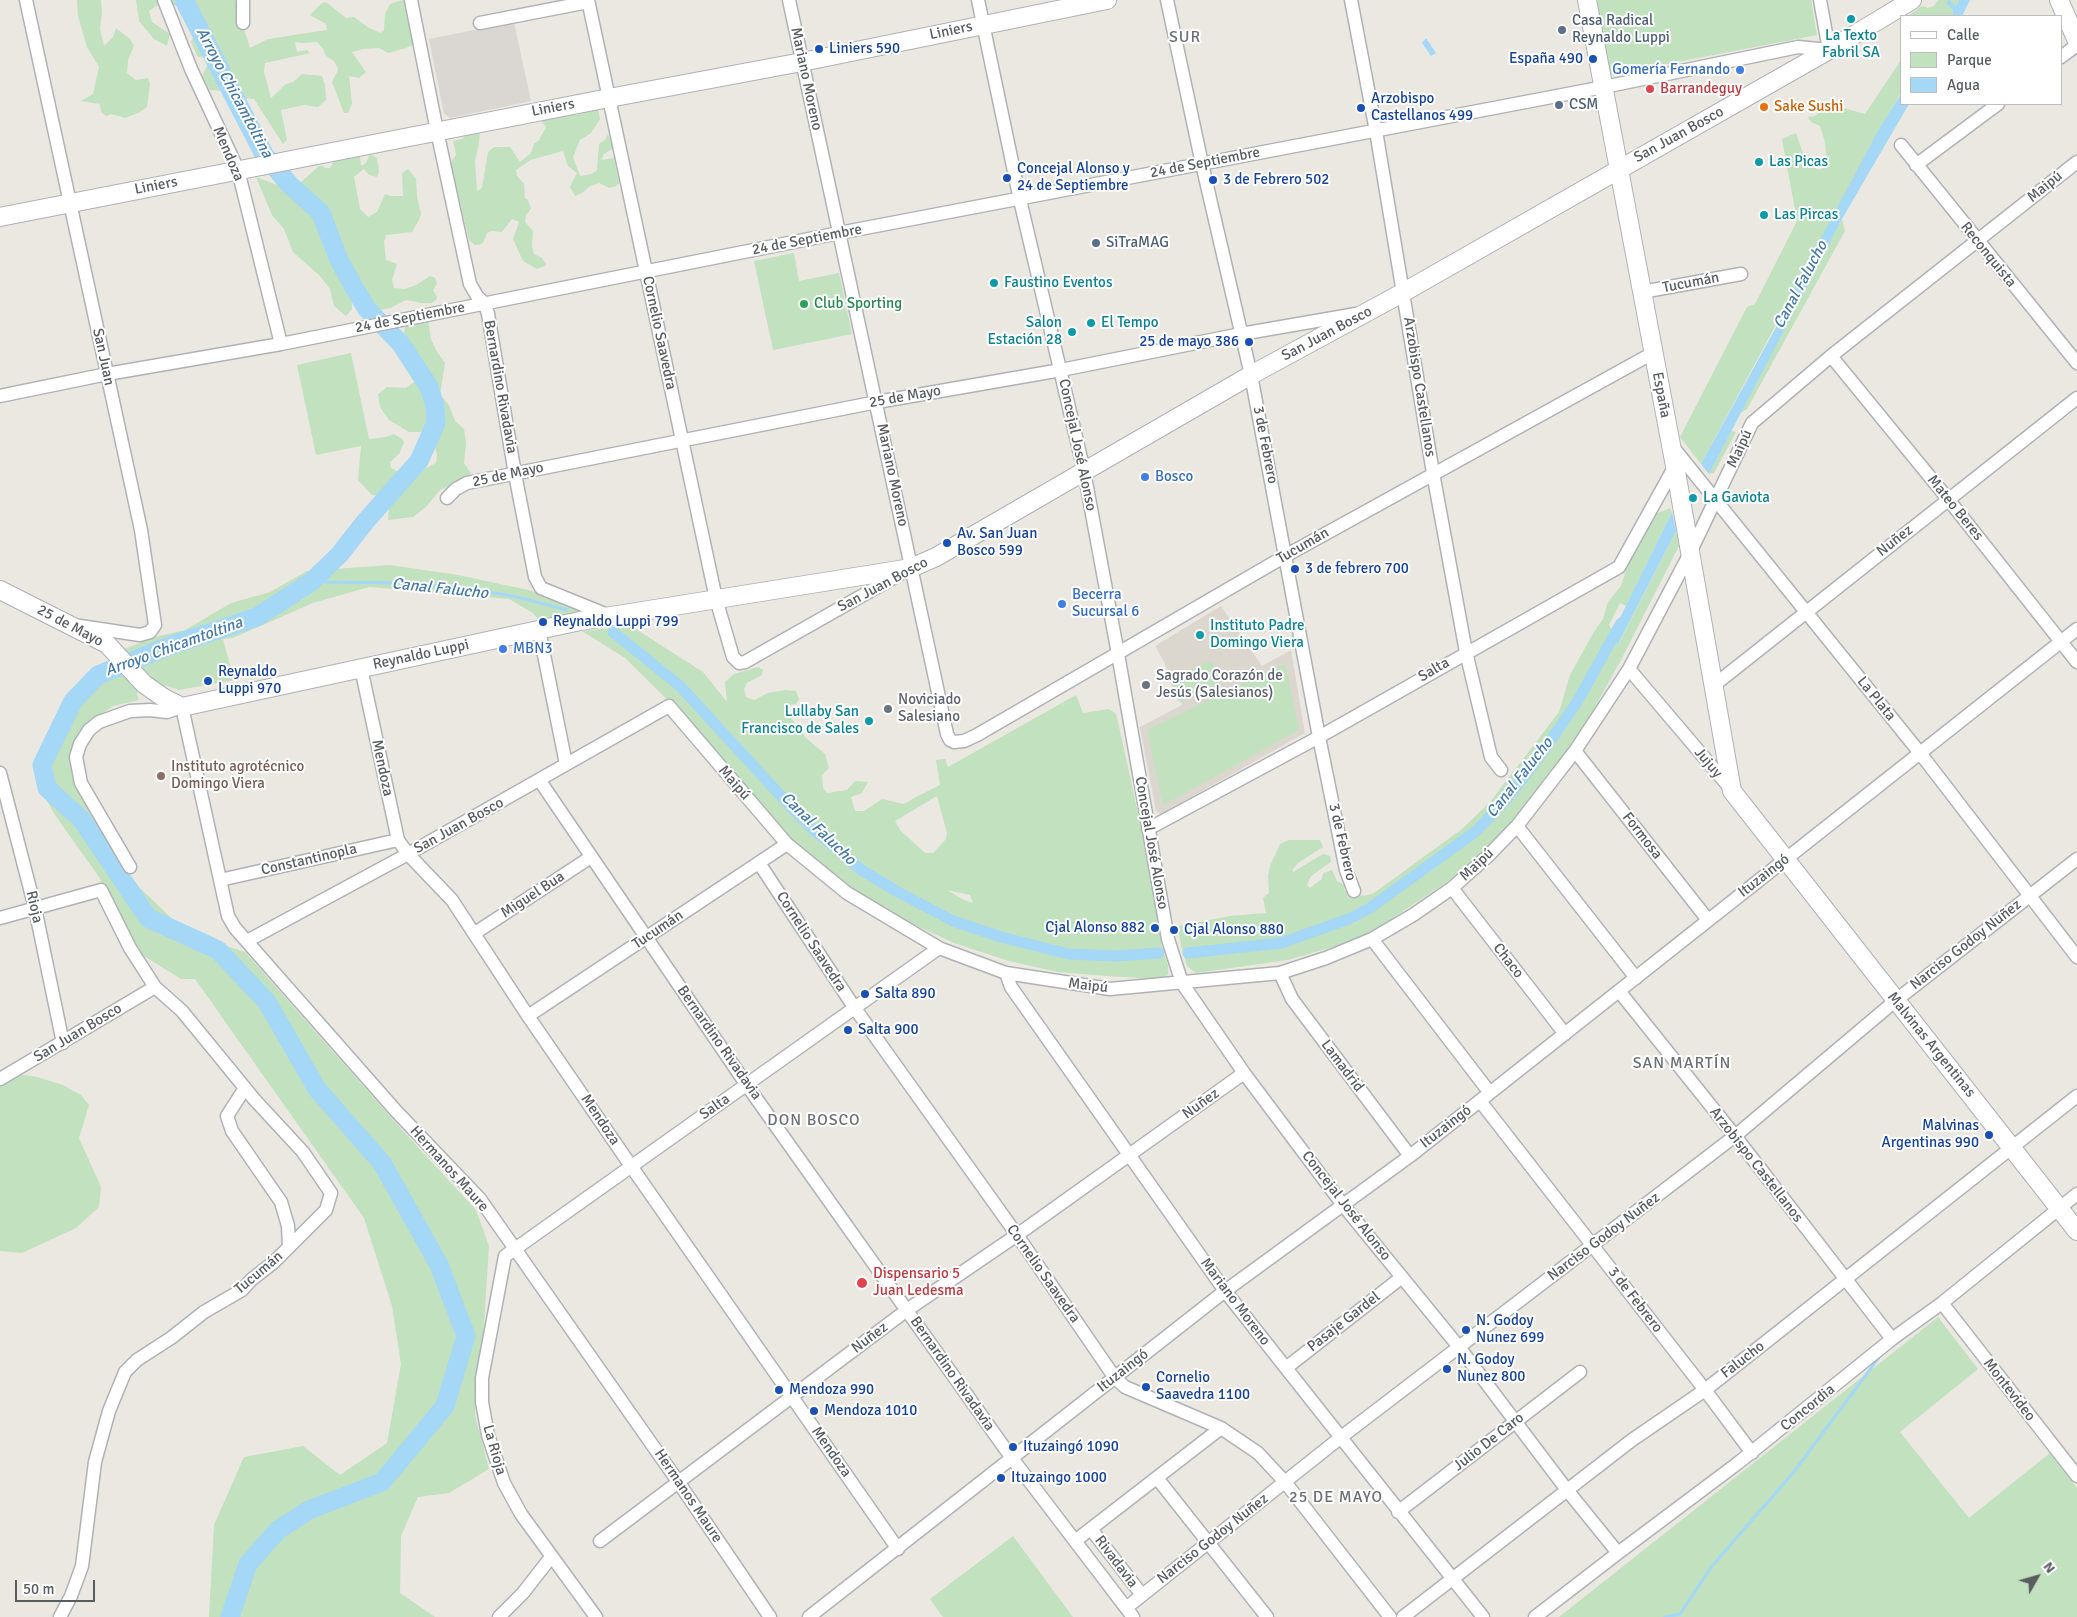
<!DOCTYPE html>
<meta charset="utf-8">
<style>
body{margin:0}
#map{position:relative;width:2077px;height:1617px;overflow:hidden;background:#ebe8e1;font-family:Signika,sans-serif}
canvas{display:block}
.legend{position:absolute;left:1900px;top:15px;width:162px;height:90px;box-sizing:border-box;background:#fff;border:1px solid #bdbebf;margin:0;padding:6px 9px;list-style:none;font-size:15px;color:#595d60}
.legend li{display:flex;align-items:center;gap:10px;height:25px}
.legend b{width:25px;border:1px solid #bdbebf}
.north{position:absolute;left:2012px;top:1552px;width:50px;height:50px;-webkit-text-stroke:4px #fff;paint-order:stroke;rotate:52deg;font-size:14px;font-weight:700;line-height:20px;text-align:center;color:#595d60}
.north::after{content:'';display:block;margin:auto;width:18px;height:22px;background:#595d60;clip-path:polygon(50% 0,100% 100%,50% 72%,0 100%)}
.scale{position:absolute;left:15px;top:1580px;width:80px;height:22px;box-sizing:border-box;border:2px solid #595d60;border-top:0;padding-left:6px;font-size:15px;line-height:18px;white-space:nowrap;color:#595d60;-webkit-text-stroke:4px #fff;paint-order:stroke}
</style>
<div id="map">
<canvas width="2077" height="1617"></canvas>
<ul class="legend">
<li><b style="height:6px;background:#fff"></b>Calle</li>
<li><b style="height:14px;background:#c1e1bf"></b>Parque</li>
<li><b style="height:14px;background:#a5d7f7"></b>Agua</li>
</ul>
<div class="north">N</div>
<div class="scale">50 m</div>
</div>
<script>
const ctx = document.querySelector('canvas').getContext('2d');
ctx.lineJoin = 'round';
function fill(path, color) { ctx.fillStyle = color; ctx.fill(path, 'evenodd'); }
const poly = rows => new Path2D(rows.map(r => 'M' + r).join(''));
function stroke(path, color, width, dash) { ctx.strokeStyle = color; ctx.lineWidth = width; ctx.lineCap = dash ? 'butt' : 'round'; ctx.setLineDash(dash || []); ctx.stroke(path); }
function drawText(font, color, halo, rows, align = 'center') {
  ctx.font = font + ' Signika,sans-serif'; ctx.lineWidth = 4; ctx.setLineDash([]); ctx.textBaseline = 'middle'; ctx.strokeStyle = halo; ctx.fillStyle = color; for (const [text, x, y, turn = 0] of rows) {
    ctx.save(); ctx.translate(x, y); ctx.rotate((+turn || 0) * Math.PI / 180); ctx.textAlign = isNaN(turn) ? turn : align; if (halo) ctx.strokeText(text, 0, 0); ctx.fillText(text, 0, 0); ctx.restore();
  }
}
fill(poly([
 [514,22,531,101,450,118,444,114,429,39]
]), '#dad7d3');
fill(poly([
 [1221,606,1262,666,1291,650,1305,733,1161,814,1156,811,1140,727,1182,705,1164,662,1155,646]
]), '#dbd7cf');
fill(poly([
 [77,0,101,0,102,14,100,29,104,46,113,37,116,28,130,39,134,46,128,60,127,73,136,80,148,78,150,84,147,107,138,113,125,118,111,114,106,116,101,112,100,104,81,101,93,94,99,67,87,47,78,16],
 [136,0,235,0,250,48,268,39,327,30,326,24,310,15,322,3,326,2,346,18,354,17,369,28,381,33,384,30,385,14,390,4,403,0,412,19,414,44,406,48,388,53,379,48,363,49,352,52,366,72,359,78,349,76,352,104,348,113,344,113,332,82,338,70,337,66,334,61,326,56,323,49,317,42,301,43,295,42,297,52,307,50,310,53,265,63,264,72,271,98,286,84,293,82,302,74,322,76,325,85,326,100,318,107,304,105,281,110,287,140,283,144,254,99,245,98,236,92,210,90,202,76,210,60,209,56,198,57,191,42,197,28,190,17,176,5,156,6,149,11,152,22,170,34,167,46,154,39,139,21],
 [1596,0,1811,0,1817,35,1610,75],
 [1938,0,1959,0,1956,6,1947,3,1953,10,1952,16,1908,16,1922,6,1928,8,1934,6],
 [1901,60,1901,92,1701,464,1680,437,1747,307,1755,304,1797,221,1782,139,1796,133,1806,162,1818,170,1827,167,1825,142,1820,126,1811,122,1808,117,1815,116,1822,109,1833,105,1865,114],
 [598,109,600,119,591,133,580,140,573,157,580,176,592,174,597,170,599,144,605,140,608,134,613,148,603,155,602,160,614,158,619,183,616,186,609,188,599,183,590,186,582,193,575,196,570,187,577,173,568,166,563,151,530,160,516,170,517,176,524,184,525,198,528,200,531,209,526,215,525,222,533,231,532,246,534,254,542,258,546,264,545,266,537,269,523,261,513,239,519,222,512,219,502,232,492,231,487,233,483,243,481,244,475,245,469,240,452,169,452,161,456,155,453,141,462,139,470,131,480,131,479,143,475,161,477,191,482,188,488,152,494,147,510,147,520,162,531,153,534,144,539,140,546,127,542,122,546,118,569,112,576,115],
 [370,154,377,158,379,172,377,177,369,175,364,169,354,177,360,209,368,217,377,212,385,194,390,196,403,196,402,174,406,170,408,169,416,179,417,197,421,214,419,220,412,232,386,235,384,242,386,260,397,264,392,280,394,288,405,289,416,285,430,276,435,278,437,284,433,290,437,297,436,300,431,303,421,303,406,300,390,308,380,310,368,298,352,302,352,309,346,316,334,306,330,289,320,276,293,252,284,229,272,215,256,177,285,188,299,184,319,166,323,166,325,168,330,168,334,161,346,156,357,155,360,157,361,166,366,163],
 [1842,219,1845,231,1747,409,1740,413],
 [794,253,799,281,839,273,852,334,773,350,754,261],
 [428,319,431,339,436,350,445,363,440,395,449,405,455,421,464,429,466,443,464,463,471,473,467,478,440,490,426,507,413,517,388,520,389,509,380,496,372,495,358,480,361,446,316,455,297,365,351,353,369,439,386,437,394,434,402,439,404,442,399,454,390,462,391,468,399,472,417,473,436,463,437,454,430,430,419,432,409,432,389,420,380,407,378,394,387,387,406,388,425,374,423,366,404,334,405,327,413,321],
 [1731,431,1736,432,1714,473,1709,474],
 [1670,508,1672,512,1626,606,1620,603,1609,625,1619,643,1676,531,1679,546,1621,660,1586,723,1556,771,1501,838,1451,879,1363,938,1288,960,1196,973,1187,966,1181,946,1178,926,1230,916,1266,913,1263,898,1269,893,1268,876,1270,866,1280,844,1289,840,1320,840,1323,847,1298,863,1293,869,1293,872,1323,854,1330,856,1331,862,1311,876,1307,885,1310,888,1322,879,1323,873,1332,870,1337,881,1345,885,1344,890,1364,896,1374,893,1462,829,1490,802,1559,712,1570,675,1595,630,1603,619,1608,602,1621,586,1634,546,1647,522,1656,514],
 [390,565,458,575,528,590,592,611,539,620,533,613,509,599,369,587,313,603,233,638,223,639,234,680,179,690,168,686,148,682,148,676,139,686,137,694,139,700,113,706,95,718,81,732,73,744,70,754,72,770,89,811,119,862,141,889,188,934,245,952,403,1131,476,1210,489,1246,484,1324,475,1415,489,1469,449,1493,418,1497,401,1536,400,1593,435,1617,209,1617,214,1525,244,1457,303,1446,340,1475,387,1443,401,1364,392,1306,364,1218,195,979,181,979,139,953,99,877,55,815,37,783,38,756,47,734,71,695,122,650,155,637,185,630,231,603,270,592,307,571],
 [631,626,703,672,727,702,725,682,734,674,758,667,763,670,762,675,747,683,744,689,746,697,754,700,768,693,785,690,796,691,799,699,796,704,790,705,788,714,806,738,825,754,829,768,822,775,823,788,827,793,847,790,855,781,868,782,862,793,851,797,855,811,864,811,882,799,904,804,916,797,940,785,936,760,945,759,948,767,1076,695,1083,713,1109,709,1115,713,1117,717,1149,864,1162,947,1168,966,1168,975,1159,979,1106,976,1058,972,1009,961,954,943,915,925,849,886,777,830,688,720,625,658,582,631],
 [937,796,947,833,946,839,933,853,925,853,901,831,895,821],
 [947,890,970,895,973,903,964,900],
 [1211,661,1221,683,1179,702,1169,679],
 [1285,663,1299,730,1163,805,1147,730],
 [17,1074,37,1077,63,1085,81,1095,89,1105,79,1138,101,1187,99,1207,76,1228,22,1253,0,1251,0,1084],
 [1938,1317,1978,1369,1900,1432,1969,1518,2050,1453,2077,1488,2077,1617,1559,1617],
 [1013,1536,1073,1617,943,1617,930,1599]
]), '#c1e1bf');
fill(poly([
 [1949,0,1956,6,1959,0,1970,0,1962,16,1952,16,1953,10,1946,3],
 [1426,38,1436,53,1431,56,1422,43],
 [1901,94,1901,104,1909,104,1842,219,1709,474,1701,464,1791,300,1797,283,1878,131],
 [1672,512,1676,531,1618,644,1612,634]
]), '#a5d7f7');
stroke(poly([
 [311,582,409,583,471,589,517,597,567,610],
 [1665,1617,1680,1614,1712,1566,1793,1473,1880,1356]
]), '#a5d7f7', 3);
stroke(poly([
 [613,632,680,686,790,806,814,830,860,869,896,891,953,921,1001,937,1068,954,1116,956,1159,953],
 [1188,953,1281,943,1349,919,1370,908,1475,832,1507,799,1542,753,1577,702,1621,623]
]), '#a5d7f7', 11);
stroke(poly([
 [184,0,265,156,290,185,321,213,339,260,355,289,367,309,401,344,429,387,435,406,436,423,419,461,365,522,339,555,311,582,257,617,169,646,98,675,73,701,42,765,47,788,82,820,148,918,218,950,267,1002,317,1089,382,1163,439,1265,466,1336,445,1406,382,1482,309,1510,278,1530,248,1564,230,1617]
]), '#a5d7f7', 19);
const street = poly([
 [26,0,141,530,155,625,150,632,140,635,80,626],
 [164,0,191,69,238,170,281,344],
 [243,0,243,23],
 [411,0,437,131,470,284,477,296,485,304,488,314,515,474,535,577,541,588,610,616],
 [588,0,716,599,733,657,739,663,745,662,902,573],
 [789,0,947,734,950,740,954,742,964,741,977,735,1287,555,1653,353],
 [978,0,1020,200,1084,471,1118,654,1168,939,1182,983,1244,1073,1343,1205,1459,1347,1567,1490,1618,1553],
 [1167,0,1202,164,1251,375,1319,737,1346,870,1354,891],
 [1351,0,1376,131,1433,473,1466,652,1491,757,1501,770],
 [480,23,588,2],
 [2061,57,2077,45],
 [1901,145,2077,363],
 [1916,165,1998,104],
 [1642,292,1741,274],
 [1831,356,1948,499,2077,662],
 [0,396,107,374,281,344,839,233,1604,87,1798,47,1829,50,1820,0],
 [1672,446,1920,753,2077,957],
 [447,498,456,489,467,483,877,402,1061,370,1241,334,1356,314],
 [539,630,566,764],
 [361,668,398,840,408,854,452,900,528,1016,631,1166,898,1549],
 [1629,669,1731,789],
 [1713,686,2077,398],
 [1575,751,1708,920],
 [0,773,35,908,63,1043],
 [540,781,746,1084,1011,1457,1133,1617],
 [1517,826,1636,978],
 [1148,829,1319,737,1619,567,1675,466],
 [759,863,854,1007,1017,1235,1115,1378,1125,1387,1221,1428,1258,1453,1285,1482,1390,1617],
 [130,867,81,783,76,757,80,744,89,730,99,722,130,711,150,710,167,712,182,707,228,916,235,928,396,1111,480,1199,679,1483,770,1617],
 [220,880,398,840],
 [1452,888,1565,1034],
 [0,918,101,890,130,948,155,987,182,1011,254,1099,303,1152,331,1193,326,1210,274,1262,251,1280,242,1290,204,1312,171,1338,137,1360,125,1372,109,1411,95,1462,82,1566,71,1596,60,1617],
 [475,933,591,857],
 [1372,939,1490,1093],
 [247,941,408,854,669,706,787,844,847,893,939,948,1006,973,1110,989,1280,973,1326,958,1372,939,1413,915,1452,888,1487,857,1517,826,1575,751,1629,669,1689,555,1752,423,1831,356,2077,162],
 [1006,973,1011,987,1225,1291,1483,1617],
 [1280,973,1292,999,1410,1156],
 [1619,991,1735,1136,1892,1339],
 [528,1016,787,844],
 [0,1079,155,987],
 [245,1088,227,1116,232,1131,281,1202,288,1226,289,1247],
 [1480,1101,1705,1390,1752,1453],
 [1942,1303,2077,1476],
 [1286,1368,1402,1277],
 [1157,1478,1267,1617],
 [1398,1512,1580,1372],
 [1091,1529,1142,1595],
 [600,1541,907,1310,1017,1235,1244,1073],
 [1075,1541,1221,1428],
 [1126,1608,1340,1438,1735,1136,1895,1001,2077,859],
 [499,1617,523,1593,551,1557],
 [596,1617,521,1514,504,1483,488,1435,482,1402,482,1378,505,1256,939,948],
 [809,1617,1225,1291,1410,1156,2077,629],
 [1403,1617,1632,1440,1705,1390,2077,1096],
 [1535,1617,1618,1553,1738,1463,1892,1339,1942,1303,2077,1194]
]);
const secondary = poly([
 [1587,0,1675,466,1732,791,2077,1231],
 [2059,0,2077,41],
 [0,217,609,98,802,62,1107,0],
 [0,590,107,644,144,684,164,698,182,707,580,621,911,568,936,557,1251,375,1404,292,1829,50,1912,0]
]);
stroke(street, '#afb2b5', 15);
stroke(secondary, '#aeb1b5', 20);
stroke(street, '#fff', 12);
stroke(secondary, '#fff', 18);
for (const [x, y, r, color] of [
 [1851,19,5,"#0f9aa8"],
 [1562,30,5,"#5c6f8a"],
 [819,49,5,"#1a4fb4"],
 [1593,59,5,"#1a4fb4"],
 [1740,70,5,"#3f7fe0"],
 [1650,89,5,"#e0444e"],
 [1559,105,5,"#5c6f8a"],
 [1764,107,5,"#e8710a"],
 [1361,108,5,"#1a4fb4"],
 [1759,162,5,"#0f9aa8"],
 [1007,178,5,"#1a4fb4"],
 [1213,180,5,"#1a4fb4"],
 [1764,215,5,"#0f9aa8"],
 [1096,243,5,"#5c6f8a"],
 [994,283,5,"#0f9aa8"],
 [804,304,5,"#2e9e5b"],
 [1091,323,5,"#0f9aa8"],
 [1072,332,5,"#0f9aa8"],
 [1249,342,5,"#1a4fb4"],
 [1145,477,5,"#3f7fe0"],
 [1693,498,5,"#0f9aa8"],
 [947,543,5,"#1a4fb4"],
 [1295,569,5,"#1a4fb4"],
 [1062,604,5,"#3f7fe0"],
 [543,622,5,"#1a4fb4"],
 [1200,635,5,"#0f9aa8"],
 [503,649,5,"#3f7fe0"],
 [208,681,5,"#1a4fb4"],
 [1146,685,5,"#6b7280"],
 [888,709,5,"#6b7280"],
 [869,721,5,"#0f9aa8"],
 [161,776,5,"#8d6e63"],
 [1155,928,5,"#1a4fb4"],
 [1174,930,5,"#1a4fb4"],
 [865,994,5,"#1a4fb4"],
 [848,1030,5,"#1a4fb4"],
 [1989,1135,5,"#1a4fb4"],
 [862,1283,6,"#e0444e"],
 [1466,1330,5,"#1a4fb4"],
 [1447,1369,5,"#1a4fb4"],
 [1146,1387,5,"#1a4fb4"],
 [779,1390,5,"#1a4fb4"],
 [814,1411,5,"#1a4fb4"],
 [1013,1447,5,"#1a4fb4"],
 [1001,1478,5,"#1a4fb4"]
]) { const dot = new Path2D(); dot.arc(x, y, r, 0, 2 * Math.PI); ctx.fillStyle = color; ctx.fill(dot); stroke(dot, '#fff', 2); }
drawText('15px', '#4e5e75', '#fff', [
 ["Casa Radical",1572,21],
 ["Reynaldo Luppi",1572,38],
 ["CSM",1569,105],
 ["SiTraMAG",1106,243]
], 'left');
drawText('15px', '#595d60', '#fff', [
 ["Liniers",951,31,-12],
 ["Mariano Moreno",806,79,78],
 ["Liniers",553,108,-11],
 ["San Juan Bosco",1679,135,-29],
 ["Mendoza",228,154,67],
 ["24 de Septiembre",1205,163,-11],
 ["Liniers",156,186,-11],
 ["Maipú",2045,187,-39],
 ["24 de Septiembre",807,240,-11],
 ["Reconquista",1988,255,51],
 ["Tucumán",1691,283,-11],
 ["24 de Septiembre",410,318,-11],
 ["Cornelio Saavedra",659,333,78],
 ["San Juan Bosco",1327,334,-28],
 ["San Juan",103,357,78],
 ["Bernardino Rivadavia",500,387,80],
 ["Arzobispo Castellanos",1419,387,81],
 ["España",1661,395,79],
 ["25 de Mayo",905,397,-10],
 ["Concejal José Alonso",1077,445,78],
 ["3 de Febrero",1265,445,79],
 ["Maipú",1740,449,-65],
 ["25 de Mayo",508,475,-12],
 ["Mariano Moreno",892,475,78],
 ["Mateo Beres",1955,508,51],
 ["Nuñez",1895,541,-38],
 ["Tucumán",1303,546,-30],
 ["San Juan Bosco",883,585,-28],
 ["25 de Mayo",70,626,28],
 ["Reynaldo Luppi",421,655,-12],
 ["Salta",1434,670,-30],
 ["La Plata",1876,699,51],
 ["Jujuy",1708,763,50],
 ["Mendoza",382,768,78],
 ["Maipú",734,783,49],
 ["San Juan Bosco",459,826,-29],
 ["Formosa",1642,836,52],
 ["3 de Febrero",1342,842,77],
 ["Concejal José Alonso",1151,843,80],
 ["Constantinopla",309,860,-13],
 ["Maipú",1477,865,-43],
 ["Ituzaingó",1764,876,-38],
 ["Miguel Bua",533,895,-33],
 ["Rioja",34,907,77],
 ["Tucumán",658,930,-34],
 ["Cornelio Saavedra",811,942,57],
 ["Narciso Godoy Nuñez",1966,945,-38],
 ["Chaco",1508,961,52],
 ["Maipú",1088,986,7],
 ["San Juan Bosco",78,1033,-31],
 ["Bernardino Rivadavia",719,1043,55],
 ["Malvinas Argentinas",1931,1045,51],
 ["Lamadrid",1342,1066,53],
 ["Nuñez",1201,1104,-36],
 ["Salta",715,1107,-35],
 ["Mendoza",600,1120,56],
 ["Ituzaingó",1446,1127,-38],
 ["Arzobispo Castellanos",1756,1165,52],
 ["Hermanos Maure",449,1169,48],
 ["Concejal José Alonso",1346,1206,52],
 ["Narciso Godoy Nuñez",1604,1237,-37],
 ["Tucumán",259,1273,-40],
 ["Cornelio Saavedra",1043,1274,55],
 ["3 de Febrero",1635,1300,52],
 ["Mariano Moreno",1235,1302,53],
 ["Pasaje Gardel",1344,1322,-38],
 ["Nuñez",870,1338,-37],
 ["Falucho",1743,1360,-38],
 ["Ituzaingó",1123,1371,-38],
 ["Bernardino Rivadavia",952,1374,55],
 ["Montevideo",2009,1390,52],
 ["Concordia",1808,1408,-39],
 ["Julio De Caro",1489,1442,-38],
 ["La Rioja",494,1450,74],
 ["Mendoza",831,1452,55],
 ["Hermanos Maure",688,1496,56],
 ["Narciso Godoy Nuñez",1213,1539,-38],
 ["Rivadavia",1116,1562,53]
]);
drawText('15px', '#0d838f', '#fff', [
 ["La Texto",1851,36,"center"],
 ["Fabril SA",1851,53,"center"],
 ["Las Picas",1769,162],
 ["Las Pircas",1774,215],
 ["Faustino Eventos",1004,283],
 ["Salon",1062,323,"right"],
 ["Estación 28",1062,340,"right"],
 ["El Tempo",1101,323],
 ["La Gaviota",1703,498],
 ["Instituto Padre",1210,626],
 ["Domingo Viera",1210,643],
 ["Lullaby San",859,712,"right"],
 ["Francisco de Sales",859,729,"right"]
], 'left');
drawText('15px', '#164399', '#fff', [
 ["Liniers 590",829,49],
 ["España 490",1583,59,"right"],
 ["Arzobispo",1371,99],
 ["Castellanos 499",1371,116],
 ["Concejal Alonso y",1017,169],
 ["24 de Septiembre",1017,186],
 ["3 de Febrero 502",1223,180],
 ["25 de mayo 386",1239,342,"right"],
 ["Av. San Juan",957,534],
 ["Bosco 599",957,551],
 ["3 de febrero 700",1305,569],
 ["Reynaldo Luppi 799",553,622],
 ["Reynaldo",218,672],
 ["Luppi 970",218,689],
 ["Cjal Alonso 882",1145,928,"right"],
 ["Cjal Alonso 880",1184,930],
 ["Salta 890",875,994],
 ["Salta 900",858,1030],
 ["Malvinas",1979,1126,"right"],
 ["Argentinas 990",1979,1143,"right"],
 ["N. Godoy",1476,1321],
 ["Nunez 699",1476,1338],
 ["N. Godoy",1457,1360],
 ["Nunez 800",1457,1377],
 ["Cornelio",1156,1378],
 ["Saavedra 1100",1156,1395],
 ["Mendoza 990",789,1390],
 ["Mendoza 1010",824,1411],
 ["Ituzaingó 1090",1023,1447],
 ["Ituzaingo 1000",1011,1478]
], 'left');
drawText('15px', '#366cbe', '#fff', [
 ["Gomería Fernando",1730,70,"right"],
 ["Bosco",1155,477],
 ["Becerra",1072,595],
 ["Sucursal 6",1072,612],
 ["MBN3",513,649]
], 'left');
drawText('15px', '#be3a42', '#fff', [
 ["Barrandeguy",1660,89],
 ["Dispensario 5",873,1274],
 ["Juan Ledesma",873,1291]
], 'left');
drawText('15px', '#c56008', '#fff', [
 ["Sake Sushi",1774,107]
], 'left');
drawText('15px', '#27864d', '#fff', [
 ["Club Sporting",814,304]
], 'left');
drawText('15px', '#5b616d', '#fff', [
 ["Sagrado Corazón de",1156,676],
 ["Jesús (Salesianos)",1156,693],
 ["Noviciado",898,700],
 ["Salesiano",898,717]
], 'left');
drawText('15px', '#785e54', '#fff', [
 ["Instituto agrotécnico",171,767],
 ["Domingo Viera",171,784]
], 'left');
ctx.letterSpacing = '1px';
drawText('16px', '#6b6f72', '#fff', [
 ["SUR",1185,38],
 ["SAN MARTÍN",1682,1064],
 ["DON BOSCO",814,1121],
 ["25 DE MAYO",1336,1498]
]);
ctx.letterSpacing = '0px';
drawText('italic 16px', '#4579a6', '#fff', [
 ["Arroyo Chicamtoltina",234,93,62],
 ["Canal Falucho",1801,285,-62],
 ["Canal Falucho",440,589,6],
 ["Arroyo Chicamtoltina",174,647,-20],
 ["Canal Falucho",1520,778,-52],
 ["Canal Falucho",818,829,44]
]);
</script>
